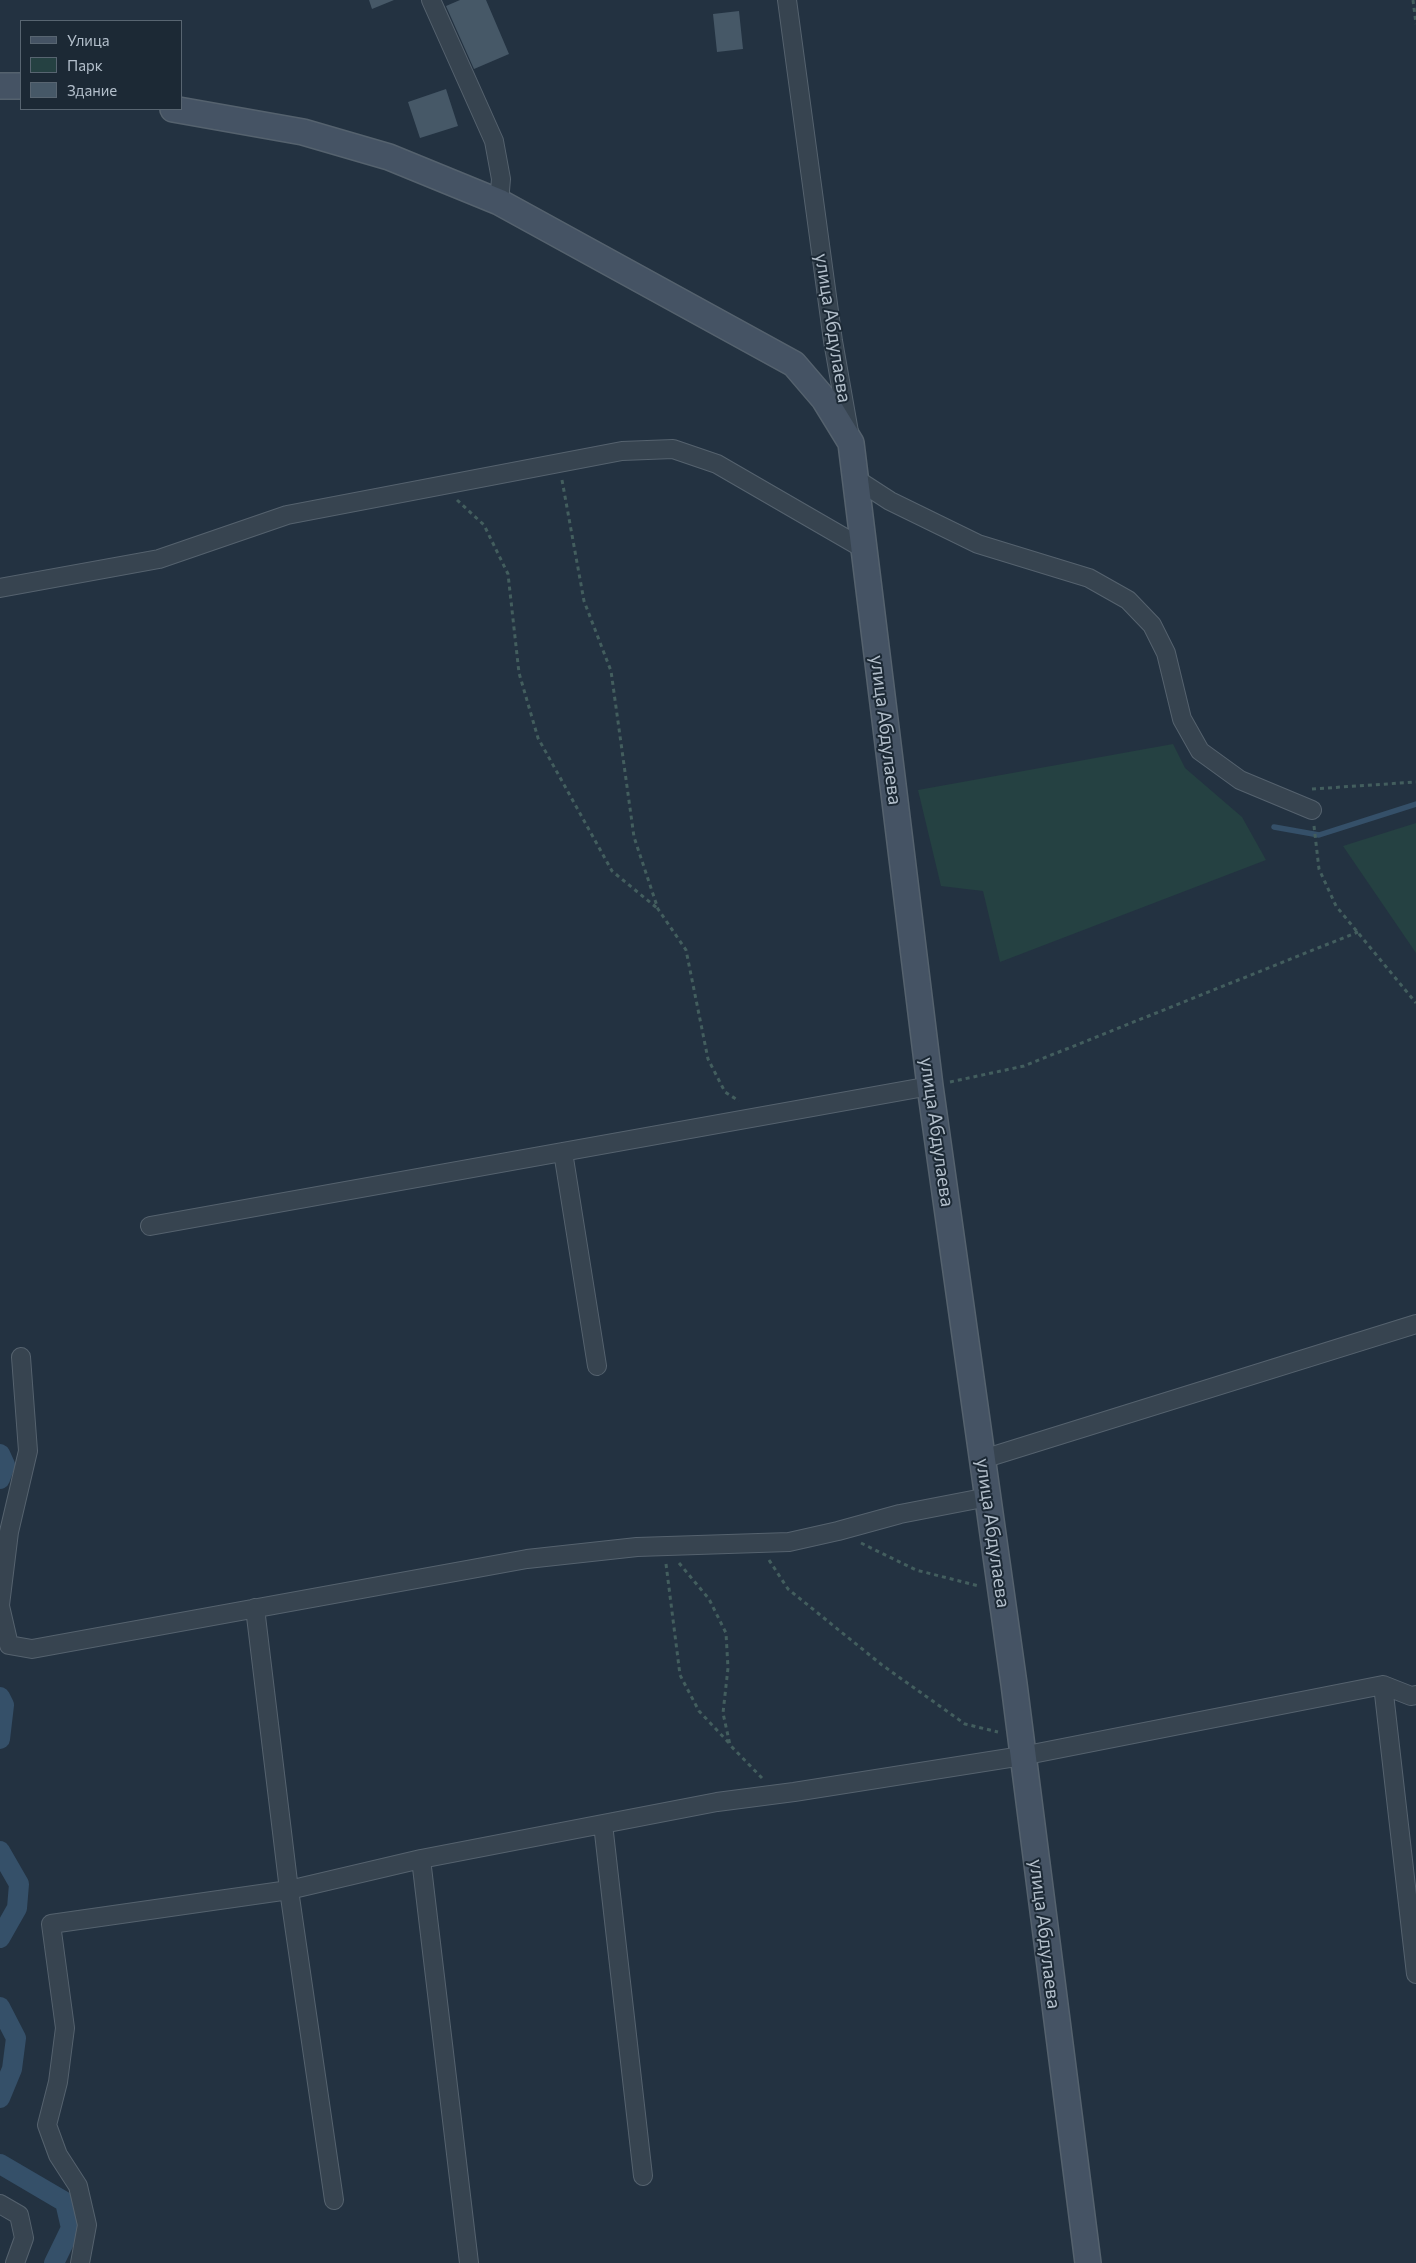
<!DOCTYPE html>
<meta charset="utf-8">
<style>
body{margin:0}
#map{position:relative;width:1416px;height:2263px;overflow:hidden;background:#233241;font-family:Commissioner,sans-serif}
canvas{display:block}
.legend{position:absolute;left:20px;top:20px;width:162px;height:90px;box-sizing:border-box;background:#1c2935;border:1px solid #586571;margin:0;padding:6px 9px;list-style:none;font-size:15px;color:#b3bfcb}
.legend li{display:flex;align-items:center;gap:10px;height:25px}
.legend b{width:25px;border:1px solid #586571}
</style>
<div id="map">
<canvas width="1416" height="2263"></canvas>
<ul class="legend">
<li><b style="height:6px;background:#455364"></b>Улица</li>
<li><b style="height:14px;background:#254142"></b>Парк</li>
<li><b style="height:14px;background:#465867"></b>Здание</li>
</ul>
</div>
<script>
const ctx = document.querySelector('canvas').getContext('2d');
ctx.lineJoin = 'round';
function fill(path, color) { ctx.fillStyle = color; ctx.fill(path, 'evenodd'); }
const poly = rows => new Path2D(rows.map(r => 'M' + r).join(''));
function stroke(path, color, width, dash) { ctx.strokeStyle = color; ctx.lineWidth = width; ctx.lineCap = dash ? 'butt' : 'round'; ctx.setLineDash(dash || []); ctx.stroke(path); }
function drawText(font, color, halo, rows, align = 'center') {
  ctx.font = font + ' Commissioner,sans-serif'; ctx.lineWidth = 4; ctx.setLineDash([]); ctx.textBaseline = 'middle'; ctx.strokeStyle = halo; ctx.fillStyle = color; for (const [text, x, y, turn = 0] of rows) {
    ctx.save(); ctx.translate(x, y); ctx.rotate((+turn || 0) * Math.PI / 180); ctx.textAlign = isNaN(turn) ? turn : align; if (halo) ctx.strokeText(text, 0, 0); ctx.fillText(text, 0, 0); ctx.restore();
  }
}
fill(poly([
 [1173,744,1185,768,1242,817,1266,860,1000,962,983,891,941,886,918,790],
 [1416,823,1416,953,1343,846]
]), '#254142');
stroke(poly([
 [1274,827,1319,835,1416,804]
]), '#355069', 5.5);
stroke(poly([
 [0,1454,5,1465,0,1479],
 [0,1697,4,1705,0,1739],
 [0,1851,19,1884,17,1908,0,1938],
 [0,2007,16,2038,12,2069,0,2098],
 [0,2164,65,2202,71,2228,54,2263]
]), '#355069', 20);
fill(poly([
 [369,0,394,0,372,9],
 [460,0,486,0,509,54,474,69,446,6],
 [739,11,743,49,717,52,713,14],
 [446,89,458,126,420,138,408,102]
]), '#465867');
const minor = poly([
 [431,0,494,141,501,179,499,202],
 [787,0,833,341,849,432],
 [856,479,890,501,978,544,1089,578,1128,600,1152,625,1166,653,1182,719,1200,751,1240,780,1312,810],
 [0,588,159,559,287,515,622,451,673,449,717,464,864,549],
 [563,1152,597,1366],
 [150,1226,930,1086],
 [983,1459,1416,1324],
 [0,1605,9,1532,28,1451,21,1357],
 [0,1606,9,1645,32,1649,527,1559,637,1547,789,1542,838,1531,900,1514,988,1497],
 [255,1608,289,1890,334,2200],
 [1383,1685,1416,1974],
 [603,1824,643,2176],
 [421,1859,469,2263],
 [0,2204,19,2215,24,2238,15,2263],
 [80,2263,87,2225,78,2186,58,2155,47,2125,58,2082,65,2028,51,1924,289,1890,421,1859,717,1802,794,1792,1022,1756,1383,1685,1411,1696,1416,1695]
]);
const secondary = poly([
 [0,86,21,86],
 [173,109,303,132,389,157,499,202,794,364,824,399,851,443,930,1086,1014,1684,1088,2263]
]);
stroke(minor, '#55626e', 20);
stroke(secondary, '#55626e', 28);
stroke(poly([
 [1413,0,1416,24],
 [562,480,584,601,611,671,634,837,658,909,686,950,708,1059,725,1092,739,1101],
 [457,500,484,525,508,574,519,673,538,738,612,871,657,908],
 [1312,789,1416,782],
 [1314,826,1319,869,1336,906,1416,1003],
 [950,1082,1024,1066,1358,932],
 [861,1543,916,1570,979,1586],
 [769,1560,788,1589,882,1665,965,1724,998,1732],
 [679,1563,709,1599,726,1633,728,1668,723,1713,730,1745,762,1778],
 [666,1564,680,1675,699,1711,729,1743]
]), '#435e5e', 3, [4, 4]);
stroke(minor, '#374450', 18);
stroke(secondary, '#455364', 25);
drawText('19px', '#b3bfcb', '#1c2935', [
 ["улица Абдулаева",833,328,81],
 ["улица Абдулаева",886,730,83],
 ["улица Абдулаева",937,1132,82],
 ["улица Абдулаева",993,1533,82],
 ["улица Абдулаева",1045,1934,83]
]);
</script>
